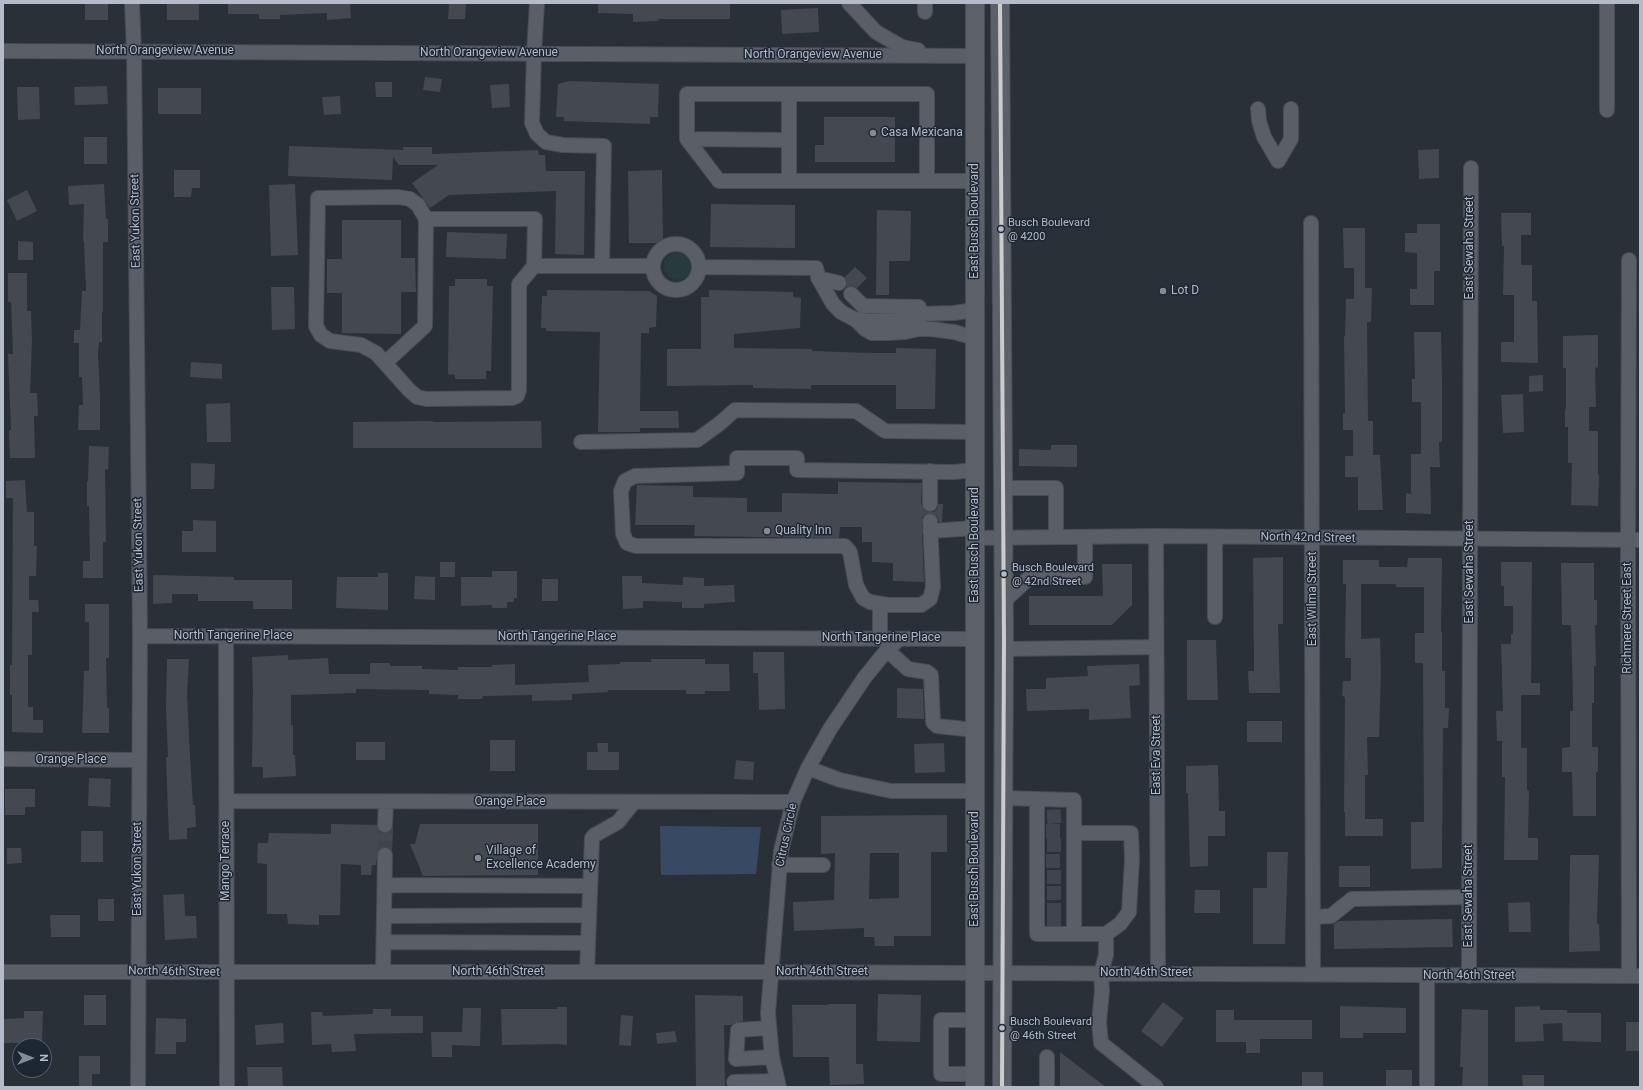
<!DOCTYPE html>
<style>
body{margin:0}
#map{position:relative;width:1643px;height:1090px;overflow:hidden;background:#2a3038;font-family:Roboto,sans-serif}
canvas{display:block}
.frame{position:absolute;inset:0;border:4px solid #b4bcc9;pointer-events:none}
.north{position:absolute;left:12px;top:1038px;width:40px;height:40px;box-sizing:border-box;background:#1d2633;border:1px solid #59626f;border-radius:50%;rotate:90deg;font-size:11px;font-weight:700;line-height:16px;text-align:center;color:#b4bcc9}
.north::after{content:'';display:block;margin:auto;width:14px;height:18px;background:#848b96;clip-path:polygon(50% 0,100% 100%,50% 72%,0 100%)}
</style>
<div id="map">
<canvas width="1643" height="1090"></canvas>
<div class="frame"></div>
<div class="north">N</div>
</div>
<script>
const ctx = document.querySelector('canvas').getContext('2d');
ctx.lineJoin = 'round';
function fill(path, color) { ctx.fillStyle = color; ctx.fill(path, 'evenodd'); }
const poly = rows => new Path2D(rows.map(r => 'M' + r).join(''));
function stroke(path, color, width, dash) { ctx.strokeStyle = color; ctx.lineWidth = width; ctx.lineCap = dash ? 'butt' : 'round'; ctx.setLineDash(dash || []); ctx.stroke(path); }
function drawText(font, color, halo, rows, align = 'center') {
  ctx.font = font + ' Roboto,sans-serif'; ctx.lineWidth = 3; ctx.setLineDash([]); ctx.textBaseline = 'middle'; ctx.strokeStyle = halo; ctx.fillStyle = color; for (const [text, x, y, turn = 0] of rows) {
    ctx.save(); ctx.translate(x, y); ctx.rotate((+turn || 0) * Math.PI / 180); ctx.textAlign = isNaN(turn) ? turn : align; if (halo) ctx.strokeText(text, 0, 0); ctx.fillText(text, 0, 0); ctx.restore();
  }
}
fill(poly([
 '664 266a14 14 0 1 1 28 0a14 14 0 1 1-28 0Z'
]), '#273a3e');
fill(poly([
 [660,826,761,827,756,874,661,875]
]), '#384963');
fill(poly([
 [85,3,108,3,108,20,85,20],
 [167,3,199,3,199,20,167,20],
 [228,3,350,3,351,18,327,20,327,13,280,15,280,19,259,19,259,14,228,14],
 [449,3,466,3,465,19,448,19],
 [598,3,730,3,730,19,658,19,659,21,633,22,633,14,598,13],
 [818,8,819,32,782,34,781,10],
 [425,77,442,79,440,92,423,90],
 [569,81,659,84,658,117,650,117,650,124,564,121,564,117,556,117,558,84],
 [375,82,392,82,392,97,376,97],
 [509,84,510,107,492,108,490,85],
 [107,86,108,104,75,105,74,87],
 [17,87,39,87,40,119,18,120],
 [158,88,201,88,201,114,158,114],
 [340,96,341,114,324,115,322,97],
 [824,117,895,117,895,162,815,162,815,145,824,145],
 [84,137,107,137,107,164,84,164],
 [289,146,403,150,403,147,432,147,432,154,538,150,539,155,545,155,546,171,585,171,584,255,555,254,556,191,449,195,430,208,412,183,438,165,399,165,393,157,392,180,288,176],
 [1439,149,1439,178,1419,179,1418,150],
 [174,170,200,170,200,188,192,188,191,197,174,197],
 [662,170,663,243,629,243,628,171],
 [104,184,106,219,108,219,108,242,103,242,103,312,102,312,102,342,99,342,98,354,100,396,100,430,78,430,79,405,83,405,82,377,79,377,79,343,74,343,74,330,80,330,82,291,86,291,84,241,83,241,84,204,69,205,68,186],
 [295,184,298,255,271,256,269,185],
 [27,190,37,211,17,221,7,200],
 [711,204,795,205,795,248,710,247],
 [877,210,911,211,910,261,889,261,889,295,876,295],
 [1501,213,1531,213,1531,235,1521,235,1521,265,1532,265,1532,301,1537,301,1538,363,1501,362,1501,342,1514,342,1514,295,1503,295,1504,246,1502,246],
 [342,220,401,220,401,258,415,258,416,292,401,292,401,334,342,333,342,293,327,293,327,259,342,259],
 [1417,224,1440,224,1440,271,1434,271,1434,305,1410,305,1410,289,1417,289,1417,253,1405,252,1405,233,1417,233],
 [1343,228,1365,228,1365,288,1372,288,1371,322,1367,322,1368,421,1373,421,1373,455,1380,455,1383,510,1358,510,1358,477,1345,477,1345,456,1353,456,1353,430,1343,430,1343,413,1345,413,1344,336,1345,336,1346,299,1354,299,1354,268,1344,268],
 [447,232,507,234,506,259,446,257],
 [18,241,33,242,33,260,18,260],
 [855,267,867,278,857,288,853,286,846,287,847,281,845,277],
 [8,273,27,273,27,311,31,311,32,341,30,393,37,393,38,416,34,416,35,458,10,458,9,430,11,430,8,354,13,354,11,302,8,302],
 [455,279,487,279,487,286,493,286,491,371,486,371,486,379,455,379,455,375,448,374,449,286,455,286],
 [271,287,294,287,295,329,272,330],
 [547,290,649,291,657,296,656,327,649,328,649,333,641,333,640,411,678,411,679,428,640,428,640,432,598,432,600,332,546,331,546,328,541,328,542,296,547,296],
 [709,290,793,292,793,297,801,298,800,328,734,334,734,348,812,349,812,351,870,353,896,353,896,348,936,349,935,409,896,409,896,385,811,385,811,389,753,388,753,385,667,386,667,349,701,349,701,297,709,297],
 [1414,332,1441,332,1442,379,1442,442,1439,442,1440,467,1430,467,1431,514,1406,513,1406,493,1411,494,1411,454,1421,454,1421,402,1412,402,1412,379,1415,379],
 [1598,335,1598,367,1595,368,1596,407,1589,407,1589,431,1598,431,1598,475,1599,475,1598,506,1571,505,1572,463,1568,463,1568,427,1565,427,1565,409,1566,409,1566,368,1563,368,1563,336],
 [191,362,222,364,222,379,190,377],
 [1543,375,1543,391,1529,392,1529,376],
 [1523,394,1524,432,1503,433,1501,395],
 [230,403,231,442,207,442,206,404],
 [433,421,433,422,541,421,542,448,353,448,353,422],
 [1051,445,1077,445,1077,467,1019,466,1019,449,1051,450],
 [89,446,109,447,108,470,105,469,106,542,103,542,103,578,83,578,83,561,90,561,89,506,87,506,87,481,88,481],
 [191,463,215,464,214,489,191,489],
 [25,480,27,512,34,512,34,546,37,546,36,576,29,576,29,600,38,600,39,612,32,612,32,655,28,655,28,707,33,707,33,720,43,720,43,733,12,732,12,695,10,695,10,665,12,665,13,498,6,498,6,481],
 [838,482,922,483,921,503,925,511,934,512,937,509,938,504,943,504,942,522,939,522,937,516,930,513,926,514,922,517,922,531,924,582,893,581,893,563,872,562,872,542,862,542,862,527,840,527,839,538,828,538,694,536,695,525,635,525,637,485,693,486,693,497,747,498,747,512,782,512,782,493,838,494],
 [193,520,216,521,216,552,182,552,182,531,193,531],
 [1283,557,1283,624,1278,624,1280,693,1249,693,1248,671,1254,671,1253,558],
 [1408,558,1442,558,1441,632,1442,632,1442,671,1445,671,1445,708,1449,708,1448,728,1443,728,1442,868,1411,869,1411,822,1424,822,1423,663,1415,663,1415,633,1424,633,1424,587,1396,587,1396,584,1361,584,1361,639,1380,638,1381,672,1379,737,1367,737,1368,775,1365,775,1365,819,1383,819,1383,836,1345,836,1345,812,1344,812,1345,697,1342,696,1343,681,1351,681,1351,658,1345,658,1346,584,1343,584,1343,560,1379,560,1379,567,1407,567],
 [440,562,455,562,455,577,440,577],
 [1501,562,1532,562,1531,683,1540,683,1540,695,1521,695,1521,748,1527,748,1527,790,1529,791,1528,838,1538,838,1538,860,1504,860,1505,777,1502,777,1502,741,1497,741,1496,711,1503,711,1501,644,1511,644,1511,634,1513,634,1513,606,1504,606,1504,586,1501,586],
 [1561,563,1594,563,1594,600,1597,600,1597,625,1595,625,1596,666,1594,666,1594,703,1592,703,1592,747,1598,747,1598,772,1596,772,1596,816,1573,816,1572,772,1562,772,1562,748,1570,747,1570,711,1573,711,1573,696,1571,625,1562,625],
 [1102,564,1132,564,1132,605,1112,625,1029,625,1029,596,1103,596],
 [492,571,517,571,517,598,514,598,514,602,507,602,507,608,492,608,492,605,461,606,461,577,492,577],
 [378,573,388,573,388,610,336,608,337,577,378,577],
 [153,575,234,577,234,580,292,580,292,609,253,609,253,601,198,601,198,594,172,594,172,603,153,604],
 [415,576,435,577,435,600,414,599],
 [622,576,642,576,642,583,683,585,683,577,704,578,704,586,734,585,735,602,704,604,704,608,682,608,682,602,643,601,643,608,623,609],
 [542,579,558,579,558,601,542,601],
 [85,604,109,604,109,658,106,658,107,708,109,708,109,733,82,733,84,671,89,671,89,622,85,622],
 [1187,640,1216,640,1218,700,1187,700],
 [753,652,784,652,785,709,759,710,758,673,753,673],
 [288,655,288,660,328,658,329,674,370,674,370,663,390,663,390,666,422,666,422,669,458,670,458,667,492,667,492,665,515,664,515,685,589,682,588,665,620,664,620,662,651,662,651,659,705,659,705,664,729,664,730,691,705,691,705,694,686,694,686,690,608,690,608,692,572,694,572,700,532,701,532,695,483,696,482,699,458,699,458,695,429,694,429,690,356,689,356,693,291,695,291,725,293,725,293,755,295,755,296,776,263,778,263,767,252,767,253,690,252,657],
 [167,659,189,659,187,694,190,756,193,805,195,805,196,827,187,828,187,839,169,840,166,757,168,757,166,708],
 [1139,664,1140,685,1129,686,1131,718,1089,720,1089,709,1027,711,1026,689,1046,689,1046,678,1088,676,1087,666],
 [897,688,923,689,924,719,897,718],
 [1247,721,1282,721,1282,742,1247,742],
 [490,740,515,740,515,771,490,771],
 [356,742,385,742,385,760,356,760],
 [597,743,608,743,608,752,619,752,619,770,587,770,587,752,598,752],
 [944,743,945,772,915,773,914,744],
 [736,760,754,762,753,780,734,779],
 [1218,765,1219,811,1225,811,1225,836,1208,836,1208,866,1190,867,1188,793,1186,793,1186,766],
 [89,778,111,779,110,807,88,806],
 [5,789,35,789,35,807,25,807,25,815,5,815],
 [947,815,947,852,931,852,931,936,894,936,894,946,875,946,874,937,864,937,864,928,794,931,793,902,834,900,835,853,821,854,821,816],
 [870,853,899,853,899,898,869,899],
 [331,824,377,825,380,832,385,833,389,832,393,827,392,851,386,847,378,850,376,865,372,865,371,875,361,875,361,865,341,864,340,915,319,915,319,925,288,924,287,914,267,914,267,864,257,863,258,843,268,843,269,833,331,834],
 [420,824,538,824,538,875,423,876,410,844,415,844],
 [81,831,103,831,103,862,81,862],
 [7,848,21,848,22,863,7,864],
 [1267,852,1288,852,1285,944,1253,944,1253,888,1267,888],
 [1570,855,1599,855,1597,924,1599,924,1600,951,1569,952],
 [1339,866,1370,866,1370,887,1339,887],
 [1195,890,1220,890,1220,913,1194,913],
 [184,894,185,916,196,916,197,938,165,940,163,895],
 [98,899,114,899,114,921,98,921],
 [1530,902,1531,932,1509,932,1508,903],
 [50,915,80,915,80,937,51,937],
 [1452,919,1453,947,1334,949,1334,924,1339,921],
 [878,994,921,995,920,1042,877,1041],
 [84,995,106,995,106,1025,84,1025],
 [695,995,743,996,743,1021,734,1023,731,1025,724,1025,725,1087,696,1087],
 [1163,1002,1184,1018,1162,1047,1141,1031],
 [828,1004,856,1004,856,1064,863,1064,864,1084,830,1085,829,1057,793,1057,792,1005,828,1005],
 [1340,1006,1406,1008,1406,1033,1363,1033,1363,1038,1340,1038],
 [1540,1006,1540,1010,1567,1010,1567,1013,1601,1013,1601,1042,1563,1041,1562,1023,1543,1024,1544,1041,1515,1042,1515,1007],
 [557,1007,567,1007,567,1045,556,1044,502,1045,501,1009,557,1009],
 [463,1008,481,1008,480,1046,452,1045,452,1057,432,1057,431,1032,462,1032],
 [373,1009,391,1009,391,1016,423,1016,423,1033,354,1034,356,1051,332,1052,331,1044,312,1045,311,1012,322,1012,323,1016,373,1014],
 [1462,1009,1488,1010,1488,1087,1462,1087,1463,1067,1460,1067],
 [1216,1010,1234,1010,1234,1020,1312,1020,1312,1039,1260,1039,1260,1053,1246,1053,1246,1042,1216,1042],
 [24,1011,43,1011,42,1043,3,1043,3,1019,24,1018],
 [621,1015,633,1016,631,1046,619,1045],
 [156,1018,186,1019,186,1042,176,1042,176,1054,155,1054],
 [1626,1022,1640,1022,1640,1051,1626,1051],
 [283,1023,284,1043,256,1045,255,1025],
 [675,1031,677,1042,657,1044,656,1033],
 [1060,1052,1086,1072,1106,1087,1060,1087],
 [79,1056,100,1056,100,1074,92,1074,92,1087,79,1087],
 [247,1067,282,1067,283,1087,248,1087],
 [1386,1070,1412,1070,1412,1087,1386,1087],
 [1302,1072,1323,1072,1323,1087,1302,1087],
 [1522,1075,1544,1075,1544,1087,1523,1087]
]), '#444950');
stroke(poly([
 [1047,817,1063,816],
 [1046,831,1063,831],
 [1047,845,1063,845],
 [385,855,385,825],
 [1046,861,1063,861],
 [1047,877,1063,877],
 [1047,893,1063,893],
 [1047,910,1063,910],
 [1047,923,1063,923]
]), '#3f454e', 14, [14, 7]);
const minor = poly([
 [132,3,134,51,140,636,138,1087],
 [537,3,534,53,532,123,537,134,546,142,563,145,604,146,602,266],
 [849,3,876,32,902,47,918,50],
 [925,3,925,12],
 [3,51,975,56],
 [1258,109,1259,121,1264,137,1278,161,1291,139,1291,109],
 [1607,110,1607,3],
 [687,139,789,140],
 [789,181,789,94],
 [927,181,719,181,687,139,687,94,927,94,927,181,975,181],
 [1311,223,1313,974],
 '653 267a23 23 0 1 1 46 0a23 23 0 1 1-46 0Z',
 [534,266,519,284,519,390,517,396,512,398,426,399,417,397,409,390,376,353,361,345,330,341,321,335,316,326,318,198,399,197,410,199,418,205,426,219,535,219,534,266,653,266],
 [699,267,816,268,819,279,833,304,841,312,854,319,868,321,919,320],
 [818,278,839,283],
 [851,294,863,306,919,307,919,329],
 [919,314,954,313,975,310],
 [855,319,865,329,872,333,888,333,905,332,919,329,931,329,954,332,975,338],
 [385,363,425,326,426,219],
 [581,442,697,440,719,424,735,410,856,411,885,431,975,432],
 [930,471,930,504],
 [1002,488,1056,488,1056,537],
 [930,521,933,587,930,599,921,605,888,605,870,602,863,598,856,585,850,552,845,546,636,546,627,543,623,534,621,491,625,481,635,476,737,473,737,458,797,458,797,470,954,472,975,470],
 [930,531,975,528],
 [1156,536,1158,973],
 [975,538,1156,536,1640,540],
 [1004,601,1030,577,1085,577,1085,537],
 [880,604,880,639],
 [1215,617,1215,537],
 [140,636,975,639],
 [226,636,227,1087],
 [1004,649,1156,647],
 [887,650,908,669,927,672,931,675,933,722,937,726,975,730],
 [3,759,139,760],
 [808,768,840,780,891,791,975,791],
 [1004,798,1037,799,1074,800,1074,934,1037,934,1037,799],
 [227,801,793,802],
 [385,825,386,802],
 [1074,833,1131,833,1132,859,1129,912,1120,924,1106,934],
 [779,865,823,865],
 [385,885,589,886],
 [384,916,588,915],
 [1313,917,1331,916,1352,899,1469,897],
 [1074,934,1106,934,1106,955,1101,973,1102,991,1099,1022,1101,1043,1156,1087],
 [384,942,588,943],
 [3,972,772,972,1640,976],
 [383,972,385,855],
 [587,972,592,838,595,835,618,822,634,802],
 [1469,976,1471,168],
 [1629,976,1628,540,1629,260],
 [974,1020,941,1020,941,1074,975,1074],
 [769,1028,738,1030,736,1059,772,1057],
 [1047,1057,1047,1087],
 [734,1082,777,1081],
 [779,1087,772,1057,768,1013,781,851,793,802,808,768,830,729,865,677,887,650,899,639],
 [1427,1087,1427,976]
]);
const major = poly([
 [1000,3,1004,640,1002,1087],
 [975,1087,975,3]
]);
stroke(minor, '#484c53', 16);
stroke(major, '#484c55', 20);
stroke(minor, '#5a5e66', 14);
stroke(major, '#5c6168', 18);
stroke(poly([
 [1000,3,1004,640,1002,1087]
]), '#ccc', 4);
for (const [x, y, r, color] of [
 [873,133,4,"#848b96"],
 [1001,229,3.5,"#b4bcc9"],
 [1163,291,4,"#848b96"],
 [767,531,4,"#848b96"],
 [1004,574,3.5,"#b4bcc9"],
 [478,858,4,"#848b96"],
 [1002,1028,3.5,"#b4bcc9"]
]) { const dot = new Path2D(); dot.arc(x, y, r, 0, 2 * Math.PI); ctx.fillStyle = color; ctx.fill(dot); stroke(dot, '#1d2633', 1.5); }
drawText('11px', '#b4bcc9', '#1d2633', [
 ["Busch Boulevard",1008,223],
 ["@ 4200",1008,237],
 ["Busch Boulevard",1012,568],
 ["@ 42nd Street",1012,582],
 ["Busch Boulevard",1010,1022],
 ["@ 46th Street",1010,1036]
], 'left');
drawText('12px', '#b4bcc9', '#1d2633', [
 ["North Orangeview Avenue",165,51],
 ["North Orangeview Avenue",489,53],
 ["North Orangeview Avenue",813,55],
 ["East Yukon Street",136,221,-91],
 ["East Busch Boulevard",975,221,-90],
 ["East Sewaha Street",1470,248,-90],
 ["North 42nd Street",1308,538,1],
 ["East Yukon Street",139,545,-91],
 ["East Busch Boulevard",975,545,-90],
 ["East Sewaha Street",1470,572,-90],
 ["East Wilma Street",1313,599,-90],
 ["Richmere Street East",1628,618,-90],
 ["North Tangerine Place",233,636],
 ["North Tangerine Place",557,637],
 ["North Tangerine Place",881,638],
 ["East Eva Street",1157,755,-90],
 ["Orange Place",71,760],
 ["Orange Place",510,802],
 ["Citrus Circle",787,835,-78],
 ["Mango Terrace",226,861,-90],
 ["East Yukon Street",138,869,-90],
 ["East Busch Boulevard",975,869,-90],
 ["East Sewaha Street",1469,896,-90],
 ["North 46th Street",174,972,1],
 ["North 46th Street",498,972],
 ["North 46th Street",822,972],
 ["North 46th Street",1146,973],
 ["North 46th Street",1469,976]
]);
drawText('12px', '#b4bcc9', '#1d2633', [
 ["Casa Mexicana",881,133],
 ["Lot D",1171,291],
 ["Quality Inn",775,531],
 ["Village of",486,851],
 ["Excellence Academy",486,865]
], 'left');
</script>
